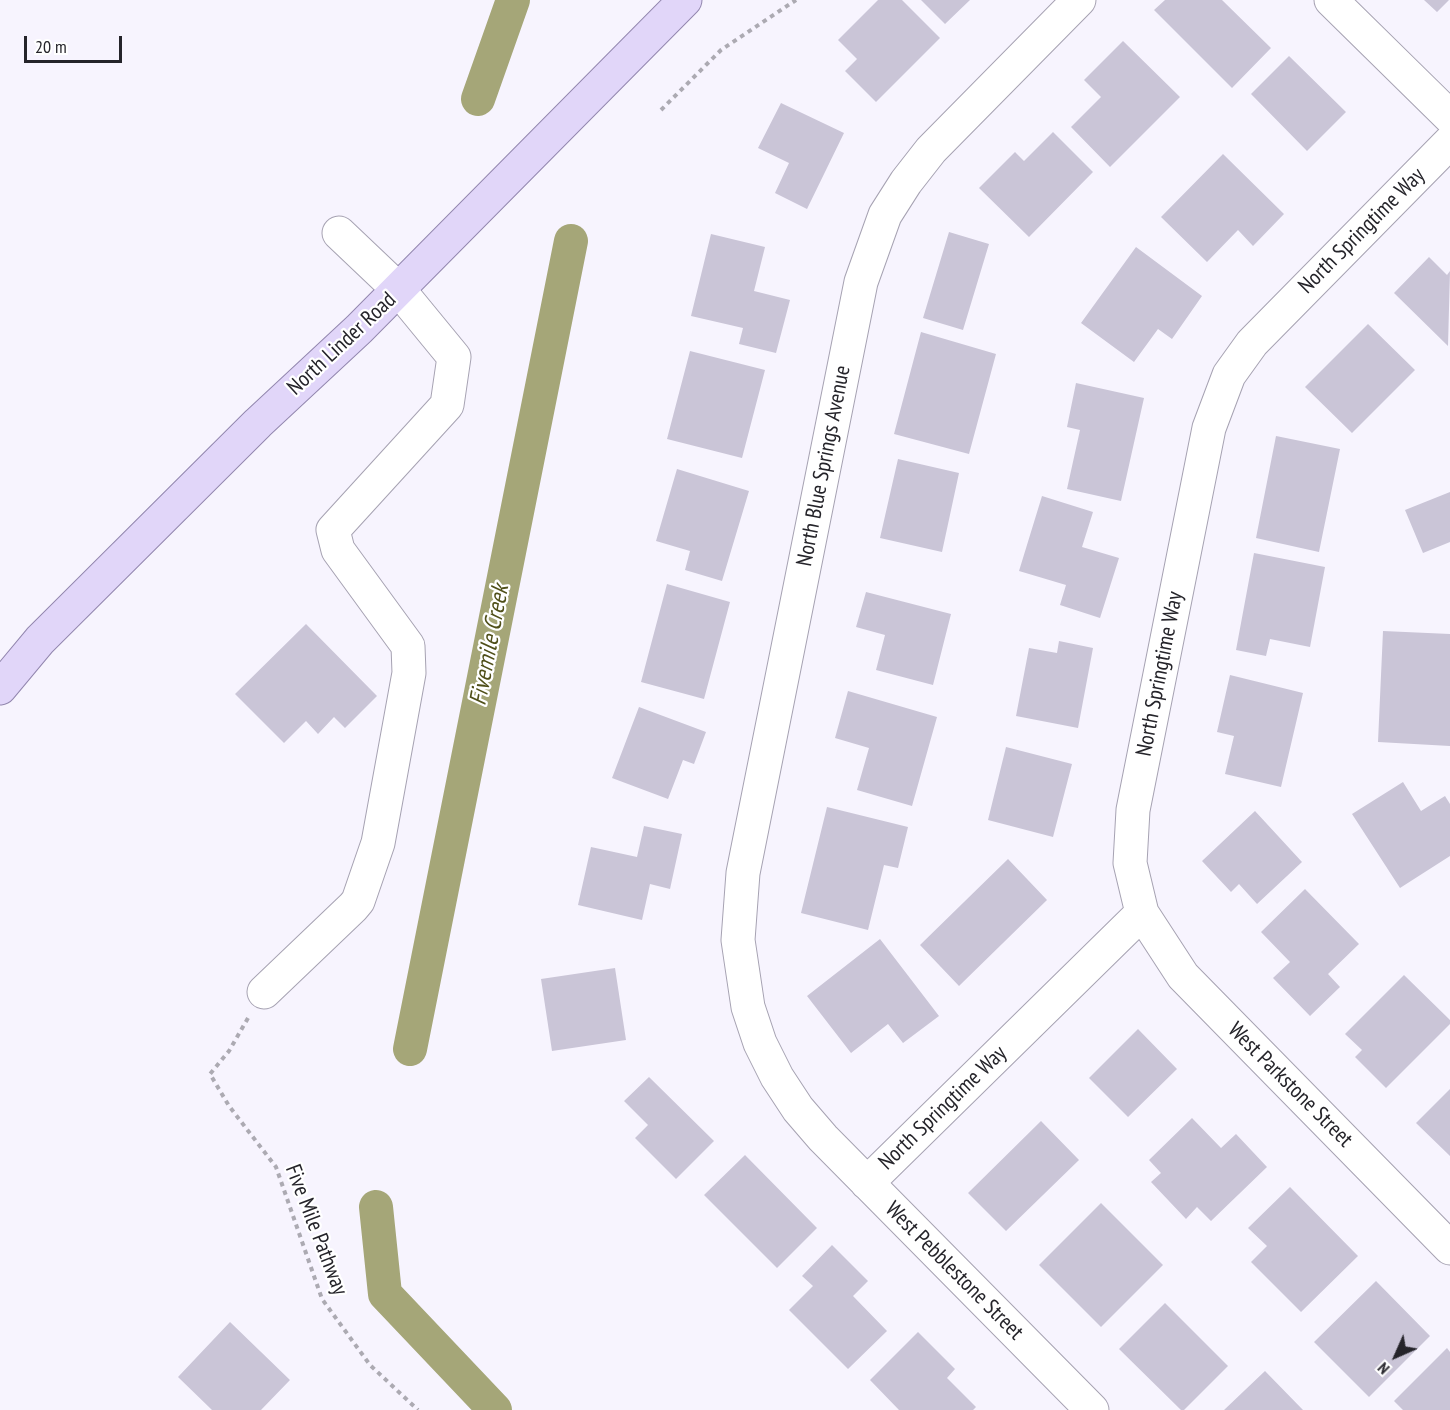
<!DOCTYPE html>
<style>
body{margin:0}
#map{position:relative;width:1450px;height:1410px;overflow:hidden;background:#f7f4fe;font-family:"PT Sans Narrow",sans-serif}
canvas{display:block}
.north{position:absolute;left:1366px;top:1326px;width:60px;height:60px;-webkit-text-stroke:4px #fff;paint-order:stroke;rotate:225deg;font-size:16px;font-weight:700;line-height:24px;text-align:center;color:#25242a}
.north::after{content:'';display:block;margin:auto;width:21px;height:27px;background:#25242a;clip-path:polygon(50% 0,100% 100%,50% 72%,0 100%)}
.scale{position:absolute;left:24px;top:36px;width:98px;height:27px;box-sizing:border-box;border:3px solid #25242a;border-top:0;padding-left:8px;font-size:18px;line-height:21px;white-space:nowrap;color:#25242a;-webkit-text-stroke:4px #fff;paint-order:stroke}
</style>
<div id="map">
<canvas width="1450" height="1410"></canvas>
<div class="north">N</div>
<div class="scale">20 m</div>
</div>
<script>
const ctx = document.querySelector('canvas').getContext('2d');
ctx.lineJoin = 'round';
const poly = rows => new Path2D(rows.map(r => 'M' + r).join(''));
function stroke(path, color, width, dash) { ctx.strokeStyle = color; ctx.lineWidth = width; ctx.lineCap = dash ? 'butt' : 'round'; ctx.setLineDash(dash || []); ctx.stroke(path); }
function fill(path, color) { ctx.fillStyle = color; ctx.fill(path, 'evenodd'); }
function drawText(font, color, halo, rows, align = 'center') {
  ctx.font = font + ' "PT Sans Narrow",sans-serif'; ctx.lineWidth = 4.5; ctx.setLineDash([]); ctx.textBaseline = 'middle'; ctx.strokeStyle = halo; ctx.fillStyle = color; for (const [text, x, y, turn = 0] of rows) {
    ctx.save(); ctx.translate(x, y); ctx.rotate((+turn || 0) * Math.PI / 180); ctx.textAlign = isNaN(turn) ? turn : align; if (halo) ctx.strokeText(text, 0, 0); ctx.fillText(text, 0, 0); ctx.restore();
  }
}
stroke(poly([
 [478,99,513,0],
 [410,1049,571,241],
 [376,1207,385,1294,495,1410]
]), '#a5a678', 34);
fill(poly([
 [878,0,902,0,940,38,876,102,845,71,857,59,838,40],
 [921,0,970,0,945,24],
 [1165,0,1222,0,1271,48,1232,88,1154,10],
 [1424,0,1449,0,1437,12],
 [1123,41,1180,97,1110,167,1071,127,1101,97,1084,80],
 [1289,56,1346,112,1307,151,1251,94],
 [781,103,844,133,807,209,775,193,789,163,758,148],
 [1053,132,1093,172,1029,237,979,188,1015,152,1024,161],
 [1223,154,1284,214,1253,246,1238,230,1207,262,1161,217],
 [949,232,989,244,963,330,923,318],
 [711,234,765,247,754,291,790,300,776,353,739,344,743,328,691,316],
 [1136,247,1202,296,1172,339,1158,329,1134,362,1081,323],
 [1429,257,1447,275,1450,271,1448,346,1394,293],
 [1368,324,1415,370,1352,433,1305,387],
 [921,332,996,354,969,454,894,434],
 [690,351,765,370,742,458,667,439],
 [1076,383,1144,398,1121,501,1067,489,1080,430,1067,427],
 [1276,436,1340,449,1319,552,1256,538],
 [898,459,959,473,942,552,880,538],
 [677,469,749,491,722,581,685,570,690,551,656,541],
 [1450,492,1450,542,1423,553,1405,510],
 [1042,496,1093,512,1082,547,1119,558,1100,618,1060,605,1066,585,1019,571],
 [1254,553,1325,567,1310,647,1270,639,1266,656,1236,650],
 [667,584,730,602,704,699,641,682],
 [866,592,951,614,933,685,876,670,885,635,856,627],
 [306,624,377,696,345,728,334,717,318,734,306,721,284,743,235,694],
 [1383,631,1450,634,1450,746,1378,742],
 [1059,641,1093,648,1078,728,1016,716,1029,648,1057,653],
 [1230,675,1303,693,1281,787,1225,774,1234,736,1217,732],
 [848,691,937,717,912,806,857,790,869,748,835,738],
 [639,707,706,732,694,764,683,760,668,799,612,778],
 [1006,747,1072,764,1053,837,988,820],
 [1403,782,1421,811,1445,796,1450,804,1450,856,1400,888,1352,814],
 [827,807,908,827,898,868,884,865,868,930,801,913],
 [1255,811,1302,862,1257,904,1239,884,1231,892,1202,861],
 [644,826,682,834,670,889,650,884,642,920,578,905,591,847,637,857],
 [1008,859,1047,900,959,986,920,945],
 [1305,889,1359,944,1328,974,1340,987,1310,1016,1273,978,1290,962,1261,932],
 [880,939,939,1016,903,1043,888,1024,851,1053,807,996],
 [615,968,626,1040,552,1051,541,979],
 [1404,975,1450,1020,1450,1024,1386,1088,1355,1057,1362,1050,1345,1034],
 [1138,1029,1177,1069,1128,1117,1089,1078],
 [649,1077,714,1141,676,1179,635,1138,648,1125,624,1101],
 [1450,1089,1450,1156,1416,1123],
 [1192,1118,1221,1148,1236,1134,1267,1167,1211,1221,1197,1207,1186,1219,1151,1182,1161,1173,1149,1160],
 [1041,1121,1079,1160,1006,1231,968,1193],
 [745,1155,817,1228,777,1268,704,1195],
 [1290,1187,1358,1256,1301,1312,1251,1262,1267,1246,1248,1228],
 [1101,1203,1163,1265,1101,1327,1039,1265],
 [832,1245,868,1281,853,1296,887,1331,848,1369,789,1310,813,1286,802,1276],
 [1376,1281,1430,1336,1369,1397,1314,1342],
 [1165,1303,1228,1366,1184,1410,1181,1410,1119,1349],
 [230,1322,290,1380,261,1410,212,1410,178,1377],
 [918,1332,955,1369,947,1378,976,1407,973,1410,899,1410,870,1380],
 [1447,1348,1450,1352,1450,1410,1403,1410,1394,1401],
 [1265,1371,1303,1410,1224,1410]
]), '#cac5d7');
const minor = poly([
 [1079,0,931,150,906,182,885,215,861,282,743,873,738,940,748,1007,760,1043,777,1077,798,1109,823,1138,1092,1410],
 [1331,0,1450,117],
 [1450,142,1252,343,1229,375,1209,428,1133,810,1130,863,1142,913,1183,976,1450,1248],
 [264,992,353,907,358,901,378,843,409,673,408,646,338,550,333,530,447,405,454,357,399,290,339,233],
 [867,1183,1142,913]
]);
const major = poly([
 [0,688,40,640,258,423,359,329,685,0]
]);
stroke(minor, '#a6a2b2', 35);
stroke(major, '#9286ae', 35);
stroke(poly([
 [661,110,721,50,796,0],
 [248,1018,229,1051,210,1074,229,1106,276,1167,322,1299,370,1365,418,1410]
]), '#acaab2', 4, [4.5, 4.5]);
stroke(minor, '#fff', 33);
stroke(major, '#e1d6f9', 33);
drawText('22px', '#25242a', '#fff', [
 ["North Springtime Way",1362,231,-45],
 ["North Linder Road",342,344,-43],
 ["North Blue Springs Avenue",824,466,-79],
 ["North Springtime Way",1160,674,-79],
 ["West Parkstone Street",1290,1085,45],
 ["North Springtime Way",943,1108,-44],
 ["Five Mile Pathway",316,1230,69],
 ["West Pebblestone Street",954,1271,45]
]);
drawText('italic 24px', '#4f4f19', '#fff', [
 ["Fivemile Creek",490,645,-79]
]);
</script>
